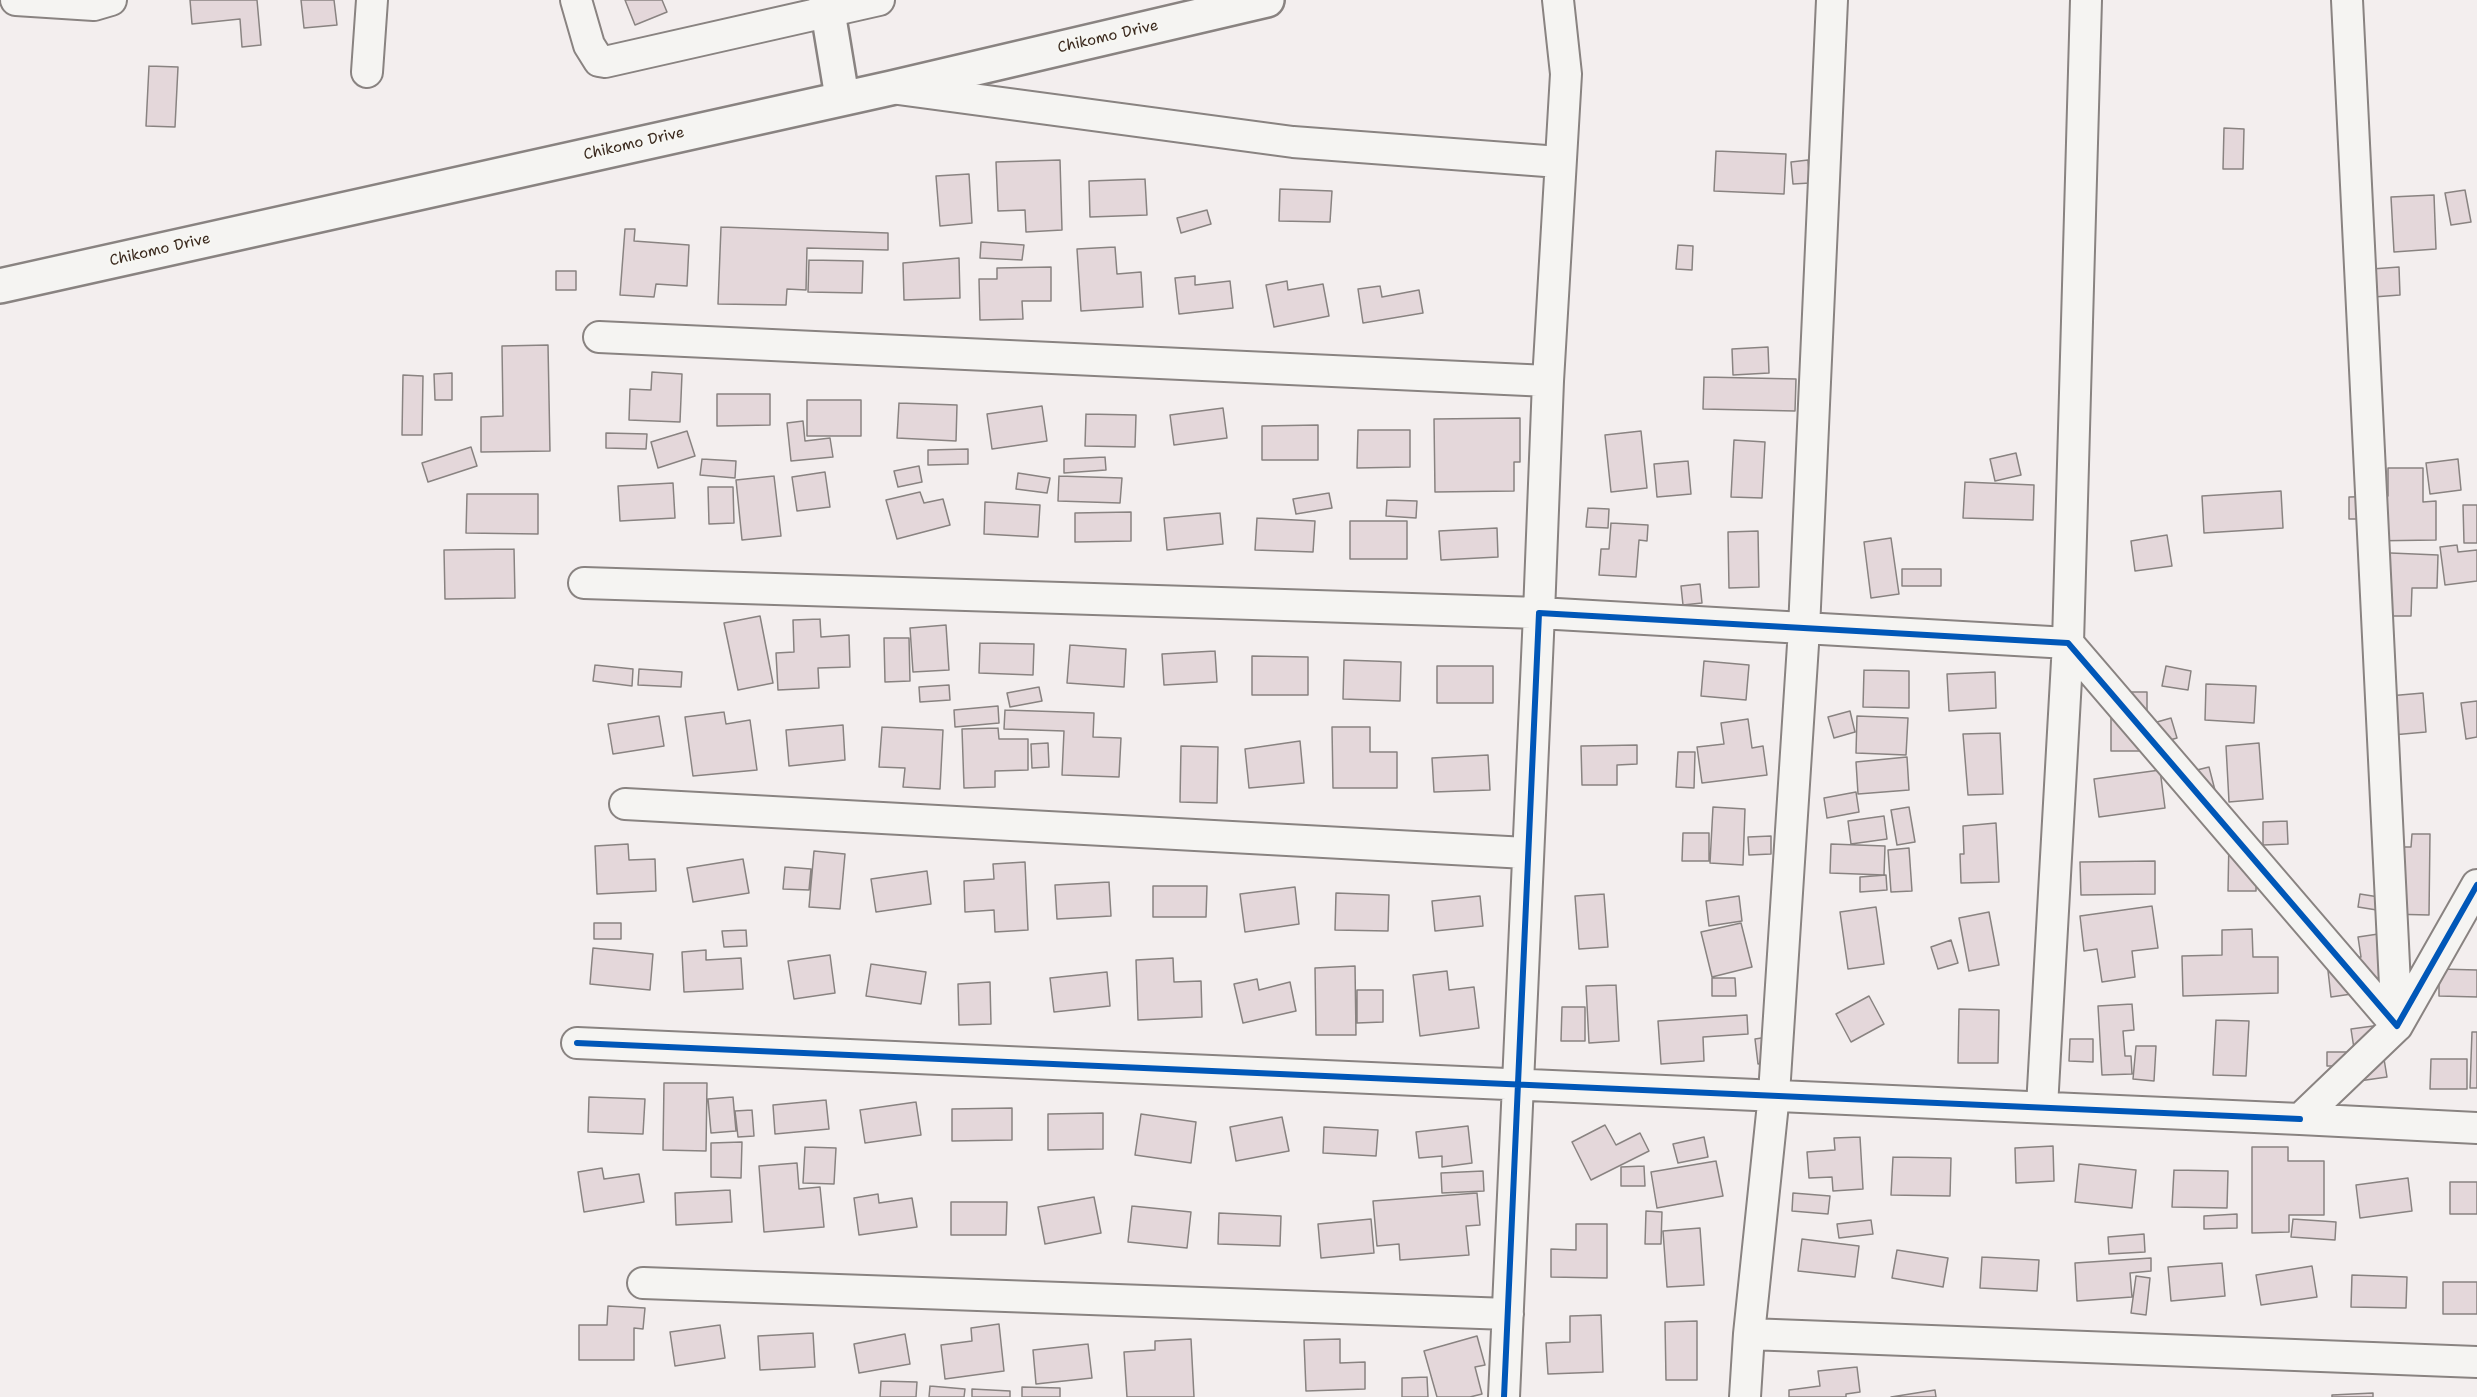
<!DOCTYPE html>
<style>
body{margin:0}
canvas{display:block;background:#f3eeee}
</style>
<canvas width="2477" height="1397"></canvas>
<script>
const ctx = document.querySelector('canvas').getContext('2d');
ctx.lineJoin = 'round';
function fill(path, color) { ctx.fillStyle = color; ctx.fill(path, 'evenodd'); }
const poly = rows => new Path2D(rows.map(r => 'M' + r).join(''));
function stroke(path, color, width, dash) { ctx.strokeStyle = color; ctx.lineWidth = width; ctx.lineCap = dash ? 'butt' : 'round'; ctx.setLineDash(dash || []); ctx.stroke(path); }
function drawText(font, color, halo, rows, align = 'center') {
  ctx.font = font + ' "Shantell Sans",sans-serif'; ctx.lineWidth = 5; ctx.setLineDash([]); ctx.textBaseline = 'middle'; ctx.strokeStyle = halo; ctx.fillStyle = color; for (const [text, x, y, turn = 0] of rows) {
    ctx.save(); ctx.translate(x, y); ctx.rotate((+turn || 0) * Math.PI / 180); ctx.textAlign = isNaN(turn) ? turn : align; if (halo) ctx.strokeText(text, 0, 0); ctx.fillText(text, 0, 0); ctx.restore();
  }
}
const building = poly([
 [190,0,257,0,261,45,242,47,240,19,192,24,190,0],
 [301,0,334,0,337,25,304,28,301,0],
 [625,0,662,0,667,12,635,25,625,0],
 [149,66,178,67,175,127,146,126,149,66],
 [2224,128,2244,129,2243,169,2223,169,2224,128],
 [1716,151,1786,154,1784,194,1714,191,1716,151],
 [1060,160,1062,230,1026,232,1025,210,998,211,996,162,1060,160],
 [1808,160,1810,183,1793,184,1791,162,1808,160],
 [969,174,972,223,940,226,936,176,969,174],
 [1145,179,1147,215,1090,217,1089,181,1145,179],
 [1280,189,1332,191,1330,222,1279,221,1280,189],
 [2465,190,2471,222,2451,225,2445,193,2465,190],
 [2434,195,2436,249,2394,252,2391,197,2434,195],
 [1207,210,1211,224,1181,233,1177,218,1207,210],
 [721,227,888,233,888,250,807,248,806,290,787,289,786,305,718,304,721,227],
 [625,229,635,229,634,241,689,245,687,286,656,284,654,297,620,295,625,229],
 [981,242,1024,245,1022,260,980,258,981,242],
 [1678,245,1693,246,1692,270,1676,269,1678,245],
 [1115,247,1117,274,1141,272,1143,307,1081,311,1077,249,1115,247],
 [959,258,960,298,904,300,903,263,959,258],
 [809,260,863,261,862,293,808,292,809,260],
 [1051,267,1051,301,1022,301,1023,319,980,320,979,279,997,279,997,268,1051,267],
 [2399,267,2400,295,2360,298,2358,270,2399,267],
 [556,271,576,271,576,290,556,290,556,271],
 [1195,276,1195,285,1230,281,1233,308,1179,314,1175,278,1195,276],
 [1287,281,1288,290,1323,284,1329,316,1274,327,1266,285,1287,281],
 [1380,286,1382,297,1419,290,1423,313,1363,323,1358,289,1380,286],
 [548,345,550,451,481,452,481,417,503,416,502,346,548,345],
 [1768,347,1769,373,1733,375,1732,349,1768,347],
 [652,372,682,374,680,422,629,420,630,389,651,390,652,372],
 [452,373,452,400,435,400,434,374,452,373],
 [403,375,423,376,422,435,402,435,403,375],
 [1704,377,1796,379,1795,411,1703,409,1704,377],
 [717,394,770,394,770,425,717,426,717,394],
 [807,400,861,400,861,436,807,436,807,400],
 [899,403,957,405,956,441,897,438,899,403],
 [1042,406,1047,441,992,449,987,414,1042,406],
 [1223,408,1227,438,1174,445,1170,415,1223,408],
 [1086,414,1136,415,1135,447,1085,446,1086,414],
 [1520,418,1520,462,1514,462,1514,491,1435,492,1434,419,1520,418],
 [803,421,805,441,830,438,833,457,791,461,787,423,803,421],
 [1318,425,1318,460,1262,460,1262,426,1318,425],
 [1358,430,1410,430,1410,467,1357,468,1358,430],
 [687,431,695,456,658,468,651,442,687,431],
 [1641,431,1647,488,1611,492,1605,435,1641,431],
 [606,433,647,434,646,449,606,448,606,433],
 [1734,440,1765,442,1762,498,1731,497,1734,440],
 [471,447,477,466,428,482,422,463,471,447],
 [968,449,968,464,928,465,928,450,968,449],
 [2016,453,2021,475,1995,481,1990,459,2016,453],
 [1105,457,1106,470,1064,473,1064,459,1105,457],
 [702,459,736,461,735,478,700,475,702,459],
 [2458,459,2461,490,2430,494,2426,463,2458,459],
 [1688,461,1691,494,1657,497,1654,464,1688,461],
 [919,466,922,482,898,487,894,471,919,466],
 [2388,468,2423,468,2423,502,2436,501,2436,540,2366,541,2366,519,2349,519,2349,497,2388,496,2388,468],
 [825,472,830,507,797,511,792,477,825,472],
 [1018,473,1050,478,1047,493,1016,489,1018,473],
 [774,476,781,536,742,540,736,480,774,476],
 [1059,476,1122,478,1120,503,1058,501,1059,476],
 [1965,482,2034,485,2033,520,1963,518,1965,482],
 [673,483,675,518,620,521,618,486,673,483],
 [708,487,733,487,734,523,709,524,708,487],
 [2281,491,2283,528,2204,533,2202,496,2281,491],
 [920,492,924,503,943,499,950,525,897,539,886,500,920,492],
 [1329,493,1332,508,1296,514,1293,499,1329,493],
 [467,494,538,494,538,534,466,533,467,494],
 [1387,500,1417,501,1416,518,1386,516,1387,500],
 [985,502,1040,505,1038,537,984,534,985,502],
 [2463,505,2477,505,2477,543,2464,543,2463,505],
 [1588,508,1609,509,1608,528,1586,527,1588,508],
 [1131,512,1131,541,1075,542,1075,513,1131,512],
 [1220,513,1223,544,1167,550,1164,518,1220,513],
 [1257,518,1315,521,1313,552,1255,550,1257,518],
 [1350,521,1407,521,1407,559,1350,559,1350,521],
 [1611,523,1648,525,1647,541,1639,540,1636,577,1599,575,1601,549,1609,549,1611,523],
 [1497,528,1498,557,1441,560,1439,531,1497,528],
 [1758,531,1759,587,1729,588,1728,532,1758,531],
 [2167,535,2172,566,2135,571,2131,541,2167,535],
 [1891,538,1899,594,1871,598,1864,542,1891,538],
 [2457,545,2458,552,2477,550,2477,581,2445,585,2440,547,2457,545],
 [514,549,515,598,445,599,444,550,514,549],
 [2367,552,2438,555,2437,588,2412,588,2411,616,2380,616,2367,552],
 [1902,569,1941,569,1941,586,1902,586,1902,569],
 [1700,584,1702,603,1683,605,1681,586,1700,584],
 [760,616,773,683,738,690,724,623,760,616],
 [820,619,821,637,849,635,850,667,818,668,819,688,778,690,776,653,794,652,793,620,820,619],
 [946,625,949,670,913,672,910,628,946,625],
 [884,638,909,638,910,681,885,682,884,638],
 [980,643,1034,644,1033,675,979,673,980,643],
 [1070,645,1126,649,1124,687,1067,683,1070,645],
 [1215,651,1217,682,1164,685,1162,654,1215,651],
 [1252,656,1308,657,1308,695,1252,695,1252,656],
 [1344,660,1401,662,1400,701,1343,699,1344,660],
 [1704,661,1749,665,1746,700,1701,696,1704,661],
 [595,665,633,669,632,686,593,681,595,665],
 [1437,666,1493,666,1493,703,1437,703,1437,666],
 [2166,666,2191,671,2188,690,2162,686,2166,666],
 [639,669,682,672,681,687,638,685,639,669],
 [1864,670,1909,671,1909,708,1863,707,1864,670],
 [1995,672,1996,708,1949,711,1947,674,1995,672],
 [2206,684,2256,686,2254,723,2205,720,2206,684],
 [949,685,950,700,920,702,919,687,949,685],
 [1039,687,1042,701,1010,707,1007,693,1039,687],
 [2111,692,2147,692,2147,751,2111,751,2111,692],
 [2423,693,2426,732,2381,736,2377,697,2423,693],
 [2477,701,2477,737,2466,739,2461,703,2477,701],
 [998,706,999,723,955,727,954,710,998,706],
 [1005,710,1094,713,1093,737,1121,738,1119,777,1062,775,1064,731,1004,729,1005,710],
 [1850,711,1855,732,1834,738,1828,717,1850,711],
 [724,712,726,724,750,720,757,770,693,776,685,717,724,712],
 [659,716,664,746,613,754,608,724,659,716],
 [1857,716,1908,718,1906,755,1856,753,1857,716],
 [2171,718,2177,738,2156,744,2150,724,2171,718],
 [1748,719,1752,748,1763,746,1767,775,1702,783,1697,747,1724,744,1721,723,1748,719],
 [843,725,845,760,789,766,786,730,843,725],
 [882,727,943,730,940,789,903,787,905,768,879,767,882,727],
 [1332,727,1370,727,1370,752,1397,752,1397,788,1333,788,1332,727],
 [998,728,999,739,1028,739,1028,770,995,771,995,787,964,788,962,729,998,728],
 [2000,733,2003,794,1968,795,1963,734,2000,733],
 [1300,741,1304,783,1249,788,1245,749,1300,741],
 [1048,743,1049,767,1032,768,1031,744,1048,743],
 [2259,743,2263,799,2229,802,2226,746,2259,743],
 [1637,745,1637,764,1617,765,1617,785,1582,785,1581,746,1637,745],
 [1181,746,1218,747,1217,803,1180,802,1181,746],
 [1678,752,1695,752,1694,788,1676,787,1678,752],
 [1488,755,1490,790,1434,792,1432,758,1488,755],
 [1907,757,1909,790,1858,794,1856,762,1907,757],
 [2209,767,2218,802,2185,773,2209,767],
 [2160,770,2165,808,2099,817,2094,779,2160,770],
 [1856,792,1859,812,1827,818,1824,798,1856,792],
 [1713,807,1745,809,1743,865,1710,863,1713,807],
 [1909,807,1915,842,1897,845,1891,810,1909,807],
 [1884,816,1887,839,1851,844,1848,821,1884,816],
 [2287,821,2288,844,2263,845,2263,822,2287,821],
 [1996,823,1999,882,1961,883,1960,854,1964,854,1963,826,1996,823],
 [1683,833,1709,833,1709,861,1682,861,1683,833],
 [2412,834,2430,834,2429,915,2388,914,2389,847,2411,847,2412,834],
 [1771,836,1771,854,1749,855,1748,837,1771,836],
 [2229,839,2257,839,2256,891,2228,891,2229,839],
 [628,844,629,860,655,859,656,891,597,894,595,846,628,844],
 [1831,844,1885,846,1884,875,1830,873,1831,844],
 [1909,848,1912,891,1891,892,1888,850,1909,848],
 [814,851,845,854,840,909,809,907,814,851],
 [743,859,749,893,693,902,687,868,743,859],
 [2155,861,2155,894,2081,895,2080,862,2155,861],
 [1025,862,1028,930,995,932,994,910,965,912,964,881,994,879,993,864,1025,862],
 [785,867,811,869,809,890,783,889,785,867],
 [927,871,931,904,876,912,871,879,927,871],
 [1886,875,1887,890,1860,892,1860,877,1886,875],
 [1109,882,1111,916,1057,919,1055,885,1109,882],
 [1153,886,1207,886,1206,917,1153,917,1153,886],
 [1295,887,1299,924,1245,932,1240,894,1295,887],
 [1336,893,1389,895,1388,931,1335,930,1336,893],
 [1604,894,1608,947,1579,949,1575,896,1604,894],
 [2360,894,2385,898,2383,911,2358,907,2360,894],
 [1480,896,1483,926,1435,931,1432,901,1480,896],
 [1739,896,1742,921,1709,926,1706,901,1739,896],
 [2152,906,2158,948,2132,951,2135,977,2102,982,2097,949,2084,951,2080,916,2152,906],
 [1876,907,1884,964,1848,969,1840,912,1876,907],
 [1989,912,1999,965,1969,971,1959,918,1989,912],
 [594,923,621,923,621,939,594,939,594,923],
 [1741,923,1752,967,1712,977,1701,932,1741,923],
 [2252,929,2253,957,2278,957,2278,993,2183,996,2182,956,2222,955,2222,930,2252,929],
 [746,930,747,946,724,947,722,931,746,930],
 [2385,933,2393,988,2331,997,2327,962,2361,957,2358,937,2385,933],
 [1951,940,1958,963,1938,969,1931,947,1951,940],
 [593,948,653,954,650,990,590,984,593,948],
 [706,950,706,960,741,958,743,989,684,992,682,952,706,950],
 [830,955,835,993,794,999,788,961,830,955],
 [1173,958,1174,982,1201,981,1202,1017,1138,1020,1136,960,1173,958],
 [871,964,926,972,921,1004,866,996,871,964],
 [1355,966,1356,1035,1316,1035,1315,968,1355,966],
 [2439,969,2477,970,2477,997,2439,996,2439,969],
 [1447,971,1449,990,1474,987,1479,1028,1420,1036,1413,975,1447,971],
 [1107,972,1110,1006,1054,1012,1050,978,1107,972],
 [1712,978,1735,978,1736,996,1712,996,1712,978],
 [1257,979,1259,990,1290,982,1296,1011,1243,1023,1234,984,1257,979],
 [990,982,991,1024,959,1025,958,984,990,982],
 [1616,985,1619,1041,1589,1043,1586,986,1616,985],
 [1357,990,1383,990,1383,1022,1357,1023,1357,990],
 [1869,996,1884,1024,1851,1042,1836,1014,1869,996],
 [2132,1004,2134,1030,2123,1031,2125,1056,2131,1056,2132,1074,2102,1075,2098,1006,2132,1004],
 [1562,1007,1585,1007,1585,1041,1561,1041,1562,1007],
 [1959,1009,1999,1010,1998,1063,1958,1063,1959,1009],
 [1747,1015,1748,1034,1703,1037,1704,1061,1661,1064,1658,1021,1747,1015],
 [2216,1020,2249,1021,2246,1076,2213,1075,2216,1020],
 [2388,1024,2382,1047,2387,1077,2359,1081,2351,1029,2388,1024],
 [2472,1032,2477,1032,2477,1088,2470,1088,2472,1032],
 [1774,1036,1778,1061,1758,1064,1755,1039,1774,1036],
 [2070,1039,2093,1039,2093,1062,2069,1061,2070,1039],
 [2136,1046,2156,1046,2154,1081,2133,1079,2136,1046],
 [2327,1052,2352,1052,2352,1066,2327,1066,2327,1052],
 [2431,1059,2467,1059,2467,1089,2430,1089,2431,1059],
 [664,1083,707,1083,706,1151,663,1150,664,1083],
 [589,1097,645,1099,643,1134,588,1132,589,1097],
 [733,1097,736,1131,711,1133,708,1099,733,1097],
 [826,1100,829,1129,775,1134,773,1105,826,1100],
 [916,1102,921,1135,865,1143,860,1110,916,1102],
 [1012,1108,1012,1140,952,1141,952,1109,1012,1108],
 [752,1110,754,1136,738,1137,735,1111,752,1110],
 [1103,1113,1103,1149,1048,1150,1048,1114,1103,1113],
 [1141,1114,1196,1122,1191,1163,1135,1155,1141,1114],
 [1282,1117,1289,1151,1236,1161,1230,1127,1282,1117],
 [1605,1125,1616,1145,1640,1133,1649,1151,1591,1180,1572,1142,1605,1125],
 [1468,1126,1472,1163,1442,1167,1442,1156,1419,1158,1416,1132,1468,1126],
 [1324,1127,1378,1130,1376,1156,1323,1153,1324,1127],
 [1704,1137,1708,1157,1678,1163,1673,1144,1704,1137],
 [1860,1137,1863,1189,1833,1191,1832,1177,1809,1178,1807,1152,1835,1150,1834,1138,1860,1137],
 [742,1142,741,1178,711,1177,711,1143,742,1142],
 [2053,1146,2054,1181,2016,1183,2015,1148,2053,1146],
 [805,1147,836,1148,834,1184,803,1183,805,1147],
 [2252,1147,2288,1147,2288,1161,2324,1161,2324,1215,2289,1215,2289,1232,2252,1233,2252,1147],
 [1893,1157,1951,1158,1950,1196,1891,1195,1893,1157],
 [1716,1161,1723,1196,1657,1208,1651,1172,1716,1161],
 [797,1163,799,1189,820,1187,824,1227,764,1232,759,1166,797,1163],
 [2079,1164,2136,1170,2132,1208,2075,1202,2079,1164],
 [1644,1166,1645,1186,1621,1186,1621,1167,1644,1166],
 [602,1168,604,1179,639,1174,644,1202,584,1212,578,1172,602,1168],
 [2174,1170,2228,1171,2227,1208,2172,1207,2174,1170],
 [1483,1171,1484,1191,1442,1193,1441,1173,1483,1171],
 [2408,1178,2412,1211,2360,1218,2356,1185,2408,1178],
 [2450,1182,2477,1182,2477,1214,2450,1214,2450,1182],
 [730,1190,732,1222,676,1225,675,1193,730,1190],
 [1477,1193,1480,1225,1466,1226,1469,1255,1400,1260,1399,1244,1377,1246,1373,1201,1477,1193],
 [1793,1193,1830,1196,1828,1214,1792,1211,1793,1193],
 [878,1194,879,1203,912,1198,917,1227,859,1235,854,1198,878,1194],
 [1094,1197,1101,1233,1045,1244,1038,1207,1094,1197],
 [951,1202,1007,1202,1006,1235,951,1235,951,1202],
 [1132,1206,1191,1212,1187,1248,1128,1242,1132,1206],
 [1646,1211,1662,1212,1661,1244,1645,1244,1646,1211],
 [1219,1213,1281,1216,1280,1246,1218,1244,1219,1213],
 [2237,1214,2237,1228,2204,1229,2204,1216,2237,1214],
 [1371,1219,1374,1253,1321,1258,1318,1224,1371,1219],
 [2293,1219,2336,1222,2335,1240,2291,1237,2293,1219],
 [1871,1220,1873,1234,1839,1238,1837,1224,1871,1220],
 [1576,1224,1607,1224,1607,1278,1551,1277,1551,1249,1576,1250,1576,1224],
 [1700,1228,1704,1285,1667,1287,1663,1231,1700,1228],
 [2144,1234,2145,1252,2109,1254,2108,1237,2144,1234],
 [1802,1239,1859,1246,1855,1277,1798,1271,1802,1239],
 [1897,1250,1948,1258,1943,1287,1892,1278,1897,1250],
 [1982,1257,2039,1260,2037,1291,1980,1288,1982,1257],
 [2151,1258,2151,1271,2130,1273,2132,1297,2077,1301,2075,1263,2151,1258],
 [2222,1263,2225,1296,2171,1301,2168,1267,2222,1263],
 [2312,1266,2317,1297,2261,1305,2256,1275,2312,1266],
 [2352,1275,2407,1277,2406,1308,2351,1307,2352,1275],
 [2136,1276,2150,1278,2146,1315,2131,1313,2136,1276],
 [2443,1282,2477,1282,2477,1314,2443,1314,2443,1282],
 [608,1306,645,1308,643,1329,634,1328,634,1360,579,1360,579,1325,607,1325,608,1306],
 [1601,1315,1603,1372,1548,1374,1546,1343,1570,1342,1570,1316,1601,1315],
 [1697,1321,1697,1380,1666,1380,1665,1322,1697,1321],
 [999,1324,1004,1371,945,1379,941,1345,972,1341,971,1328,999,1324],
 [720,1325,725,1358,675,1366,670,1332,720,1325],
 [813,1333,815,1367,760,1370,758,1336,813,1333],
 [905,1334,910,1364,859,1373,854,1344,905,1334],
 [1477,1336,1485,1365,1475,1367,1482,1394,1470,1397,1437,1397,1424,1351,1477,1336],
 [1191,1339,1194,1397,1127,1397,1124,1352,1155,1350,1155,1341,1191,1339],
 [1340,1339,1340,1363,1365,1362,1365,1389,1306,1391,1304,1340,1340,1339],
 [1088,1344,1092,1378,1036,1384,1033,1350,1088,1344],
 [1857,1367,1860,1392,1846,1394,1846,1397,1789,1397,1789,1390,1820,1386,1818,1371,1857,1367],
 [1427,1377,1428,1397,1402,1397,1402,1378,1427,1377],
 [881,1381,917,1382,916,1397,880,1397,881,1381],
 [930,1386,965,1389,964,1397,929,1397,930,1386],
 [1022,1387,1060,1388,1060,1397,1022,1397,1022,1387],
 [972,1389,1010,1391,1010,1397,972,1397,972,1389],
 [1935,1390,1936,1397,1891,1397,1935,1390],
 [2373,1393,2373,1397,2332,1397,2332,1395,2373,1393]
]);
fill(building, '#e4d7da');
stroke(building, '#898381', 1.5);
const street = poly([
 [16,0,94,5,111,0],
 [576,0,589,45,599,61,605,62,879,0],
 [2347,0,2397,1026,2300,1119,2477,1128],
 [367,72,372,0],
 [898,89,1293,142,1559,162],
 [599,337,1548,381],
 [584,583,1539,613,1548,381,1566,74,1558,0],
 [625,804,1526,853],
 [577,1043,2300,1119],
 [2042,1107,2068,643,2086,0],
 [643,1283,1508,1314],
 [1749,1334,2477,1362],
 [1504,1397,1539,613,2068,643,2397,1026,2477,885],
 [1745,1397,1749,1334,1774,1094,1804,629,1832,0]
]);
const secondary = poly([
 [826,0,842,97],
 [0,286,891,88,1267,0]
]);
stroke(street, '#898381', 34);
stroke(secondary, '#898381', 38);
stroke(street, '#f5f4f2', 30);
stroke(secondary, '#f5f4f2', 33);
stroke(poly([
 [577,1043,2300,1119],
 [1504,1397,1539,613,2068,643,2397,1026,2477,885]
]), '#0057b8', 6);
drawText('15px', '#3b2a1e', '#f6f6f2', [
 ["Chikomo Drive",1108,37,-13],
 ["Chikomo Drive",634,144,-13],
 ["Chikomo Drive",160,250,-13]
]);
</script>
